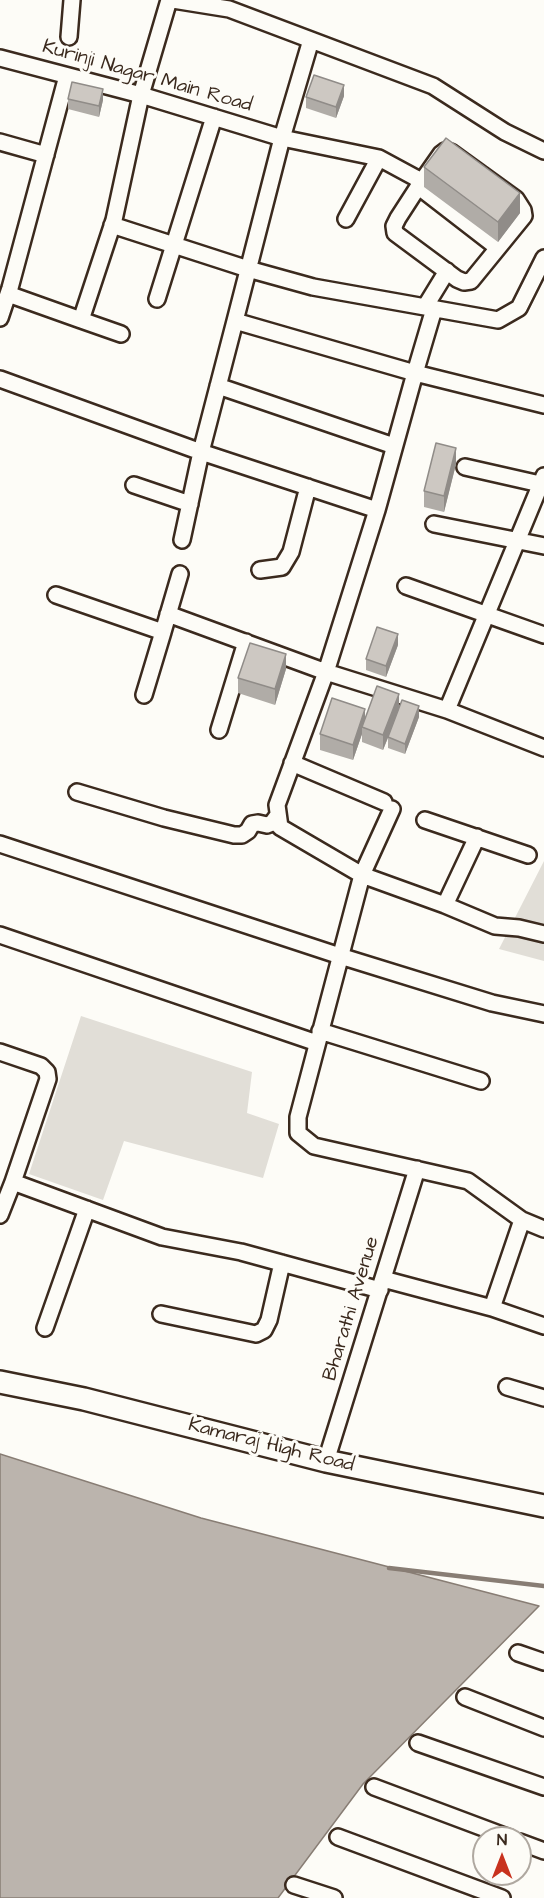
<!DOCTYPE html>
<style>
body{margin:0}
#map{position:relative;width:544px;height:1898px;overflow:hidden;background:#fdfcf7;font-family:"Architects Daughter",sans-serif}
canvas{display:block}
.north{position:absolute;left:472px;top:1826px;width:60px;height:60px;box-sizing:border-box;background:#fdfcf7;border:2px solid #afa8a0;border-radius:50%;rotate:0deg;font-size:16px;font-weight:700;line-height:24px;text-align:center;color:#3b2a1e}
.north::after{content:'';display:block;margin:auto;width:21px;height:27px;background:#c8321e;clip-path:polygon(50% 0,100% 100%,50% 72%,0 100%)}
</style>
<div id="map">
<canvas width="544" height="1898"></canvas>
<div class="north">N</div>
</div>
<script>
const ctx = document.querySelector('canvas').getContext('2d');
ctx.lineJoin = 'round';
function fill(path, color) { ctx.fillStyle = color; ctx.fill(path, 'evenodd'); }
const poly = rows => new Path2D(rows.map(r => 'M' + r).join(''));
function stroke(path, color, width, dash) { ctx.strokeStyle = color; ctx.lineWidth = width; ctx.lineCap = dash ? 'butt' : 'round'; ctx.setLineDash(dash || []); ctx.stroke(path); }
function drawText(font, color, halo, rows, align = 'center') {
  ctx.font = font + ' "Architects Daughter",sans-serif'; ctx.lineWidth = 6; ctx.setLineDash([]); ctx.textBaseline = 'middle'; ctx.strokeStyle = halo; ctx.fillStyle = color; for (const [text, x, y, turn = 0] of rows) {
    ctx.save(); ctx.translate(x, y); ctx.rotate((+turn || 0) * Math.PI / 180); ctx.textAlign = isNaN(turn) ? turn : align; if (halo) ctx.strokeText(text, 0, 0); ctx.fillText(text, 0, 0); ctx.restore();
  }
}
fill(poly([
 [544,861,544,961,499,949],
 [81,1016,252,1072,247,1113,279,1124,263,1178,124,1141,103,1200,29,1174]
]), '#e1ded7');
const water = poly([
 [0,1454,201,1518,539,1606,363,1784,278,1898,0,1898,0,1454]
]);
fill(water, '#bbb4ad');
stroke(water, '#887d74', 1.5);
stroke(poly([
 [389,1568,544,1586]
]), '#887d74', 4.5);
const street = poly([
 [173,0,229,9,433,86,505,132,544,151],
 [69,37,72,0],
 [0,58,141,95,282,138,379,158,416,178,423,190,498,248],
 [0,142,46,155],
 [445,151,451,152,516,199,523,210,524,216,471,281,464,282,457,279,395,233,394,226,398,218,420,184,441,154,445,151],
 [346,219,379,158],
 [112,225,248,269,313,287,498,320,519,308,544,258],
 [8,294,81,320,114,220,141,95,169,0],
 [157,299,214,117],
 [425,307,447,271],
 [434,309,415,373,544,405],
 [0,318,10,288,67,76],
 [81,320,121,334],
 [235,321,415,373,377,510,326,672,277,805,280,827,362,875,392,809],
 [0,379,201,452,377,510],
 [218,386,394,446],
 [465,467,540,484],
 [134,485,190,504],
 [434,524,544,546],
 [182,540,201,452,235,321,282,138,311,40],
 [260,570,282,567,291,552,308,487],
 [406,586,544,635],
 [56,595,163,632,180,574],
 [168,614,326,672,447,710,544,748],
 [144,695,163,632],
 [447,710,544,476],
 [219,730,246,642],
 [292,763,384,802],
 [77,792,164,818,234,835,242,835,248,831,252,824,258,823,267,825,272,823,278,815],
 [425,820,528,855],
 [0,844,340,956,492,1003,544,1014],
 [445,905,477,837],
 [544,934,519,928,495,926,445,905,362,875,298,1117,298,1133,314,1146,468,1181,522,1220,544,1229],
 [0,935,317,1043],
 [320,1031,481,1081],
 [0,1052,41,1066,47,1072,48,1079,13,1182],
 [0,1215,13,1182,162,1237,241,1252,380,1290],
 [383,1279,492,1308,544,1326],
 [492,1308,522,1220],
 [161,1314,256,1334,264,1330,269,1320,282,1263],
 [45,1328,87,1209],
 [507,1387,544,1398],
 [326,1461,417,1169],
 [518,1653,544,1662],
 [465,1697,544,1728],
 [418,1743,544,1787],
 [374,1787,510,1838],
 [338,1837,502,1898],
 [520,1842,544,1851],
 [294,1885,334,1898]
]);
const secondary = poly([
 [0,1382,84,1399,326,1461,544,1506]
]);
stroke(street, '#3b2a1e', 20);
stroke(secondary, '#3b2a1e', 26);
stroke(street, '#fdfcf7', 15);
stroke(secondary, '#fdfcf7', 21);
fill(poly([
 [344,96,336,118,306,108,306,97],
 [68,99,103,100,99,117,68,109],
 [424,167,520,213,498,242,424,187],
 [456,464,444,512,424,507,424,491],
 [398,645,386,677,366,670,366,659],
 [286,669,275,705,238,693,238,678],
 [399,708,419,717,405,754,388,748,388,738,383,750,362,742,362,734,353,760,320,750,320,734,365,718]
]), '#b0aca7');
fill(poly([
 [344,85,344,96,336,118,336,107],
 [103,89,103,100,99,117,99,106],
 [520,193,520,213,498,242,498,222],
 [456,448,456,464,444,512,444,496],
 [398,634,398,645,386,677,386,666],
 [286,654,286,669,275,705,275,689],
 [399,694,399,709,383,750,383,735],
 [419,706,419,717,405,754,405,744],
 [365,709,365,724,362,727,362,734,353,760,353,745]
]), '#908c88');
const building = poly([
 [314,75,344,85,336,107,306,97,314,75],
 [72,82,103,89,99,106,68,99,72,82],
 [446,138,520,193,498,222,424,167,446,138],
 [436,443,456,448,444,496,424,491,436,443],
 [377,627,398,634,386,666,366,659,377,627],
 [250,643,286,654,275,689,238,678,250,643],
 [377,686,399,694,383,735,362,727,377,686],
 [332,698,365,709,353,745,320,734,332,698],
 [402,700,419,706,405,744,388,737,402,700]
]);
fill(building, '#cdc8c2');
stroke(building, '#908c88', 1.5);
drawText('20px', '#3b2a1e', '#fdfcf7', [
 ["Kurinji Nagar Main Road",147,77,16],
 ["Bharathi Avenue",352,1309,-73],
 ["Kamaraj High Road",271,1446,14]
]);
</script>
